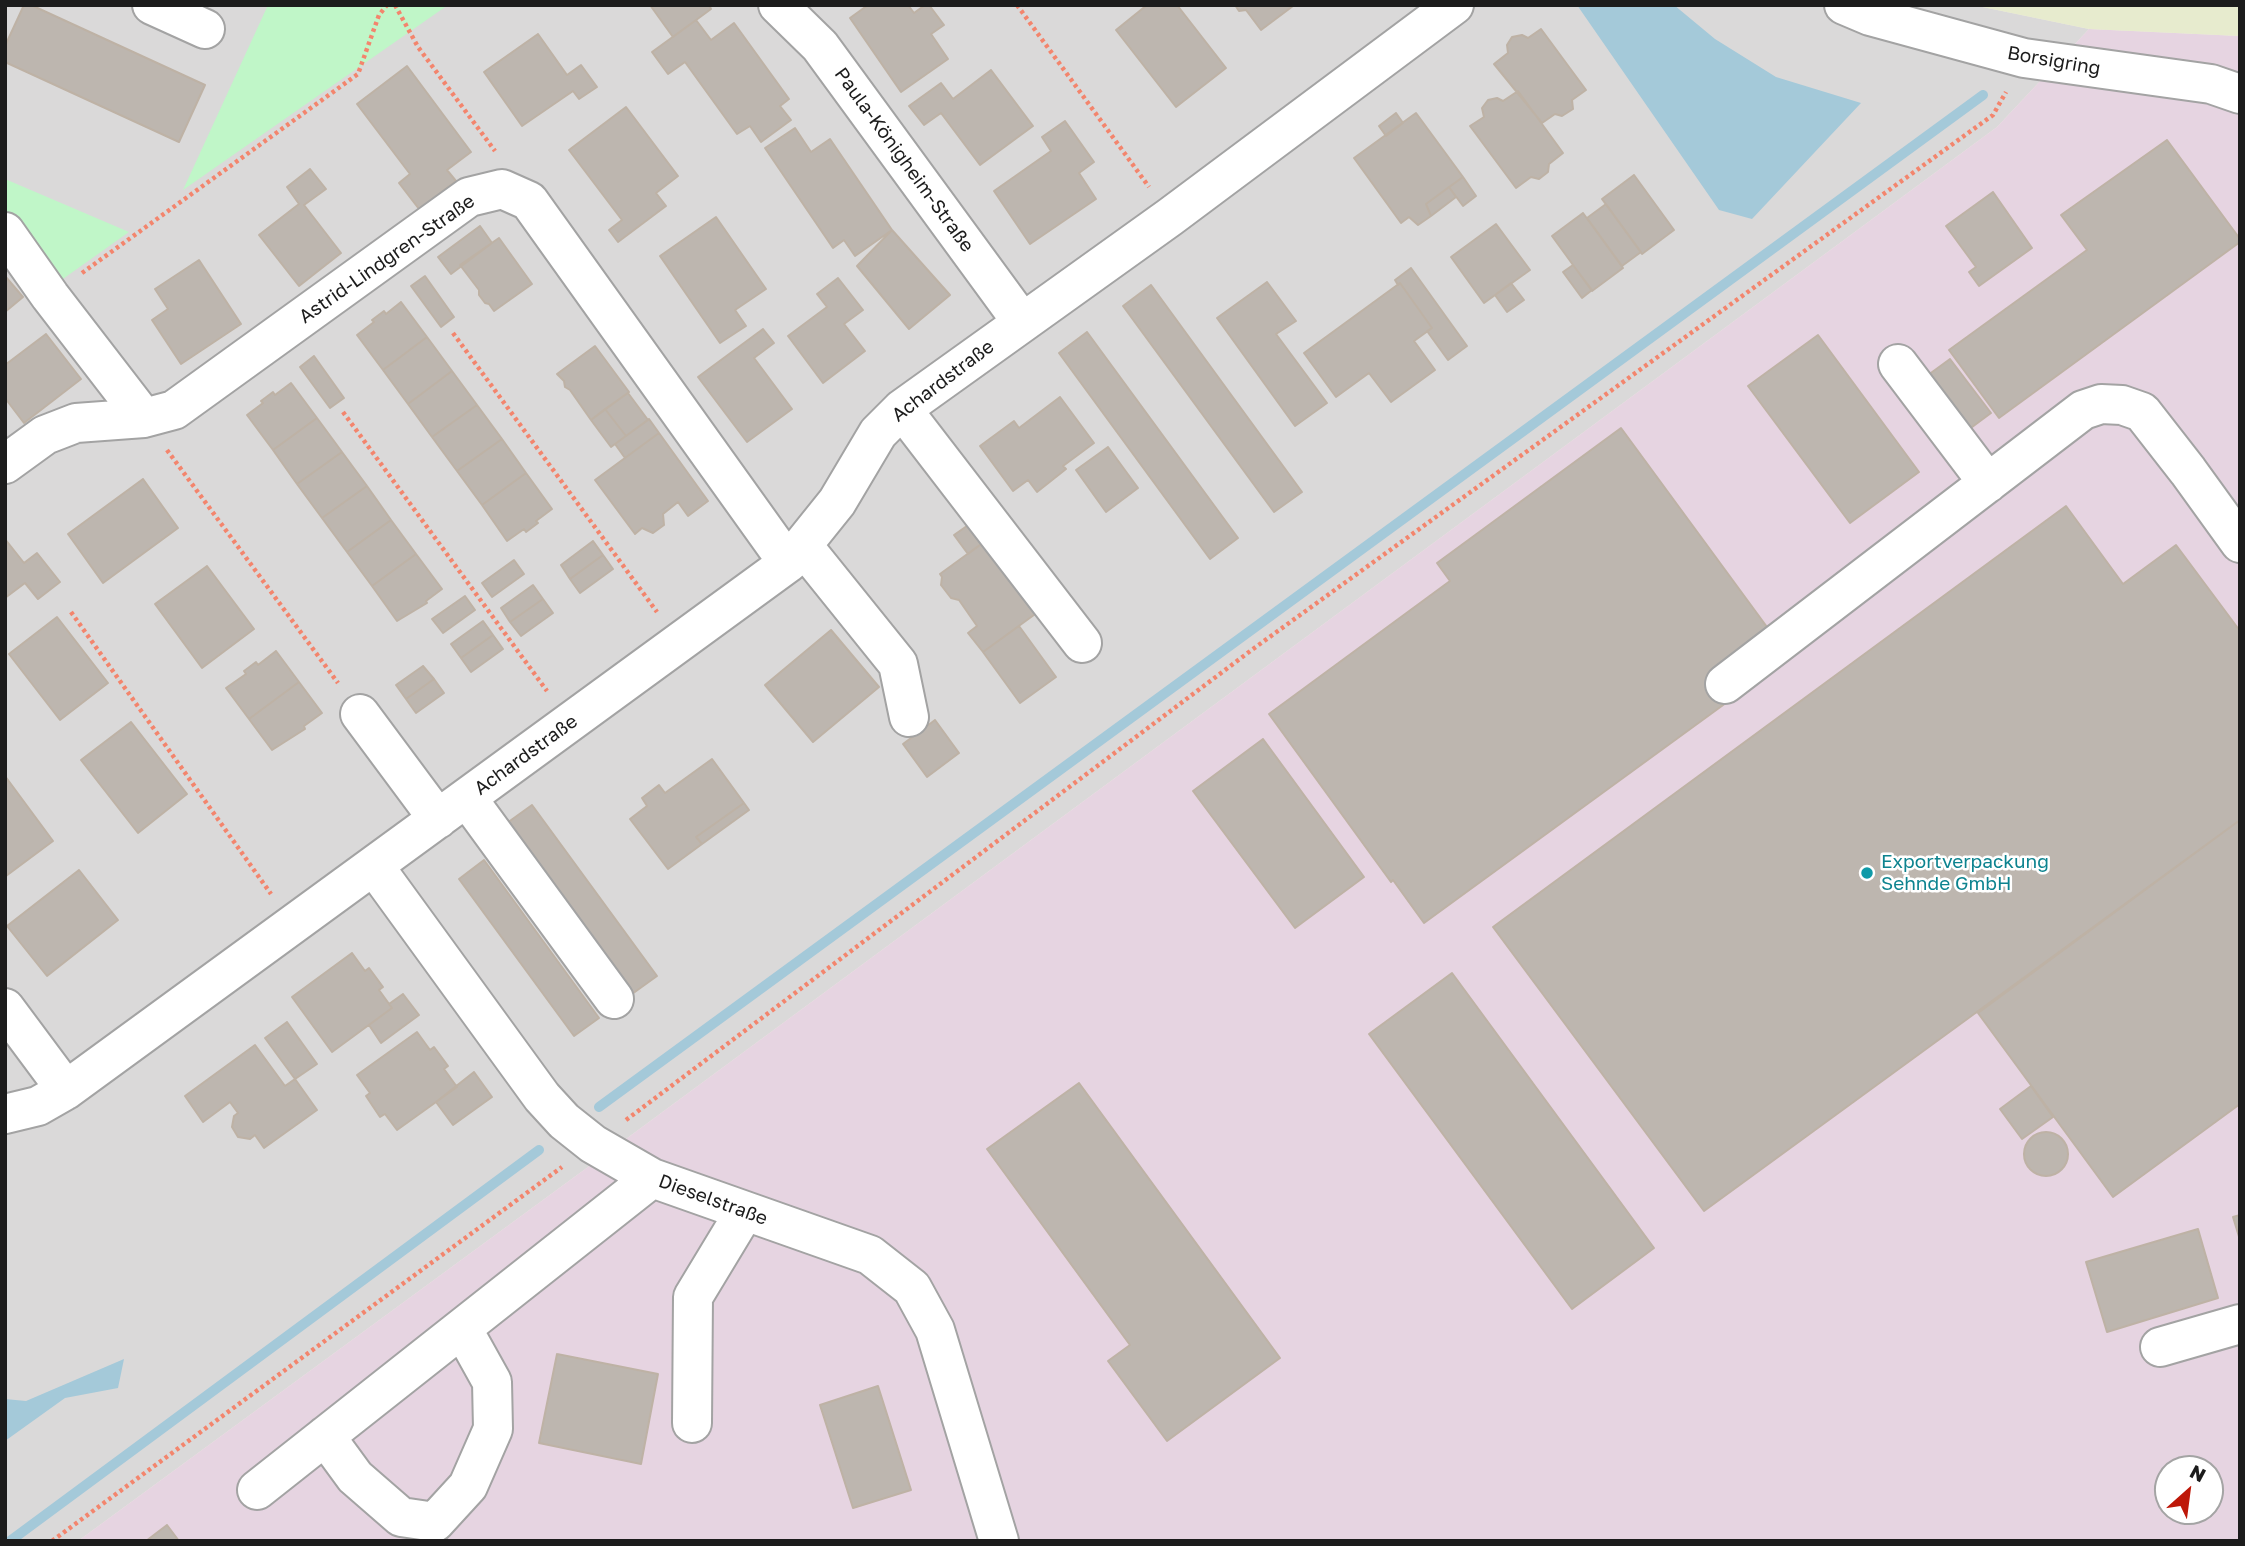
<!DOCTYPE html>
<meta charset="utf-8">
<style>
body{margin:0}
#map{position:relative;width:2245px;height:1546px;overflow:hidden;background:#edeae2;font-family:"Golos Text",sans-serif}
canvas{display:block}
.frame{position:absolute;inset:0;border:7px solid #1c1c1c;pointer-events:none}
.north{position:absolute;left:2154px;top:1455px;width:70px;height:70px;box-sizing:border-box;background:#fff;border:2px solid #a4a4a4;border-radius:50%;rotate:28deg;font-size:19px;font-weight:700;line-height:28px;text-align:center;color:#1c1c1c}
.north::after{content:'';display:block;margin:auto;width:24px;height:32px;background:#be1809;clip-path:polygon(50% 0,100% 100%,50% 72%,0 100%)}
</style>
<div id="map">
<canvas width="2245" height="1546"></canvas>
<div class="frame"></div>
<div class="north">N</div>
</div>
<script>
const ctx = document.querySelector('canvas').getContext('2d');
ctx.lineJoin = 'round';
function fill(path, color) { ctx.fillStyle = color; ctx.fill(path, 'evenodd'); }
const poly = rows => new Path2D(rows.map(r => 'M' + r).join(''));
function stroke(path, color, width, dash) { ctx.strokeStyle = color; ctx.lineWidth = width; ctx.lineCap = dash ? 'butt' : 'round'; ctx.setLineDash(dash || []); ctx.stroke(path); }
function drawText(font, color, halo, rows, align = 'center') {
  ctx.font = font + ' "Golos Text",sans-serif'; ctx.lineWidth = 5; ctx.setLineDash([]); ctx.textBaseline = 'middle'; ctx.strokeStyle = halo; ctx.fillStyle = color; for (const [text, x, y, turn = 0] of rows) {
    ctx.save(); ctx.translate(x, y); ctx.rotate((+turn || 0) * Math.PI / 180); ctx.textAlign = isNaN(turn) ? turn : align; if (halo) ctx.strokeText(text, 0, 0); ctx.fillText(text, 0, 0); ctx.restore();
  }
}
fill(poly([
 [5,5,1973,5,2089,29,1997,127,588,1167,78,1541,5,1541]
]), '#dad9d9');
fill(poly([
 [2089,29,2240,36,2240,1541,78,1541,588,1167,1997,127],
 [2168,1469,2210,1469,2210,1511,2168,1511]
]), '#e6d4e1');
fill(poly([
 [1973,5,2240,5,2240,36,2089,29]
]), '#e7ebce');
fill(poly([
 [268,5,448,5,183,190],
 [5,179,129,232,53,286,5,220]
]), '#c0f6c8');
fill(poly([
 [1577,5,1674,5,1715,39,1776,77,1861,103,1752,219,1719,210],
 [124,1359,118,1388,65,1398,5,1441,5,1399,26,1401]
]), '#a4c9d9');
stroke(poly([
 [599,1107,1983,95],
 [10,1541,539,1150]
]), '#a4c9d9', 10);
const building = poly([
 [24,5,31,5,205,85,179,142,5,62,5,46,24,5],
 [650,5,709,5,711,9,673,37,650,5],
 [868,5,908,5,914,13,925,5,929,5,944,25,931,34,948,59,901,92,850,18,868,5],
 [1147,5,1177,5,1226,68,1176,107,1116,30,1147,5],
 [1235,5,1293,5,1293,6,1261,30,1246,10,1239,11,1235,5],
 [696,20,711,40,734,23,789,99,780,106,791,120,761,142,750,126,737,134,685,62,668,74,652,52,696,20],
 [1541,29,1586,90,1572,100,1573,109,1562,116,1555,114,1542,123,1494,64,1508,53,1507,45,1512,37,1522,35,1528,38,1541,29],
 [538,34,567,75,581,65,597,87,579,99,573,91,522,126,484,72,538,34],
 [407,66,471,152,447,170,456,181,419,209,399,183,410,174,357,104,407,66],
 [991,70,1033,126,980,165,941,113,924,125,909,106,941,83,953,99,991,70],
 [1518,91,1563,153,1549,164,1548,172,1539,179,1531,177,1516,188,1470,126,1484,117,1482,108,1488,100,1497,98,1503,101,1518,91],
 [626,107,678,176,656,193,666,206,618,242,609,230,622,220,569,150,626,107],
 [1396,113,1403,123,1386,136,1379,126,1396,113],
 [1416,113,1463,177,1426,204,1431,216,1418,225,1409,217,1401,223,1354,158,1416,113],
 [1065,121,1094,162,1079,173,1096,199,1030,244,994,191,1051,151,1042,137,1065,121],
 [795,128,811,152,830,139,892,230,855,256,844,240,833,248,765,148,795,128],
 [2167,140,2240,239,2240,242,1999,418,1949,350,2087,250,2061,215,2167,140],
 [310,169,326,189,304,205,341,253,299,286,259,235,299,204,287,187,310,169],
 [1634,175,1674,230,1642,254,1602,199,1634,175],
 [1463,177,1476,196,1463,206,1449,187,1463,177],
 [1449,187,1456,197,1431,216,1426,204,1449,187],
 [1993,192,2032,248,1979,286,1969,272,1976,267,1946,226,1993,192],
 [1606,204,1641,252,1622,266,1587,218,1606,204],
 [1583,213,1623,268,1592,291,1552,236,1583,213],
 [716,217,766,289,735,310,746,326,720,343,660,256,716,217],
 [1496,224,1530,270,1484,303,1451,257,1496,224],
 [480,226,492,243,451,274,438,257,480,226],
 [892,230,950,295,909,329,857,266,892,230],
 [499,238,532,284,494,311,489,304,485,303,479,295,479,290,460,265,499,238],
 [199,260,241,324,181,364,152,320,168,309,155,289,199,260],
 [1573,265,1592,290,1582,298,1563,272,1573,265],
 [1411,268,1467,346,1448,360,1427,331,1432,328,1400,283,1398,285,1395,280,1411,268],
 [5,276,23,297,5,312,5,276],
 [425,276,454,317,441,327,411,286,425,276],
 [838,278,863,310,844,324,865,351,823,383,788,336,827,307,817,294,838,278],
 [1267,282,1296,321,1276,334,1327,403,1295,426,1217,318,1267,282],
 [1400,283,1432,328,1414,341,1435,370,1391,402,1369,373,1336,397,1304,353,1400,283],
 [1511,283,1524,300,1507,312,1495,295,1511,283],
 [1151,285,1302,492,1274,512,1123,306,1151,285],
 [401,302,427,337,383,370,357,335,374,322,372,320,384,311,386,314,401,302],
 [763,329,774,343,754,358,792,409,747,442,698,377,763,329],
 [1087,332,1238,538,1210,559,1059,353,1087,332],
 [46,334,81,379,24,423,5,398,5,365,46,334],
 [1818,335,1919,472,1850,523,1748,386,1818,335],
 [427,337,452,371,408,404,383,370,427,337],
 [595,346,629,392,591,420,570,390,565,387,564,381,557,374,595,346],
 [314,356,344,398,330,408,300,367,314,356],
 [1950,359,1991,413,1964,433,1924,378,1950,359],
 [452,371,477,405,432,437,408,404,452,371],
 [291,383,317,418,273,450,247,415,263,403,261,401,273,392,275,395,291,383],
 [628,393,648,420,626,436,605,409,628,393],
 [1060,397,1094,443,1063,466,1066,469,1037,492,1028,480,1013,491,980,446,1014,421,1019,428,1060,397],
 [477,405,502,439,457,471,432,437,477,405],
 [605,409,626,436,611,447,591,420,605,409],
 [317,418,342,452,297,484,273,450,317,418],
 [649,419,659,433,625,458,615,444,649,419],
 [1621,428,1789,657,1424,923,1393,880,1391,882,1269,714,1450,581,1437,563,1621,428],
 [659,433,708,501,688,516,678,502,663,514,664,525,653,533,642,528,635,534,595,480,659,433],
 [502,439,526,473,482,505,457,471,502,439],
 [1108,447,1138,488,1106,512,1076,470,1108,447],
 [342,452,367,486,322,518,297,484,342,452],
 [526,473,552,509,536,521,538,523,526,532,524,529,507,541,482,505,526,473],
 [143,479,178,528,103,583,68,534,143,479],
 [367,486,391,520,347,552,322,518,367,486],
 [2066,506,2123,584,2176,545,2240,631,2240,820,1704,1211,1493,927,2066,506],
 [391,520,416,554,372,586,347,552,391,520],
 [974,521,988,539,968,554,954,535,974,521],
 [5,539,24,563,37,553,60,582,38,599,25,583,5,598,5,539],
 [988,539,1038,612,983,652,968,633,977,626,959,600,951,598,941,585,942,577,940,574,988,539],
 [593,541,603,555,570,579,561,565,593,541],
 [416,554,442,589,426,601,427,603,397,621,372,586,416,554],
 [603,555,613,569,580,593,570,579,603,555],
 [514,560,524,574,492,597,482,583,514,560],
 [207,566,254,629,202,668,155,604,207,566],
 [533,585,543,599,510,622,501,608,533,585],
 [465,596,475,610,443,633,432,619,465,596],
 [543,599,553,613,521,636,510,622,543,599],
 [57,617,108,683,60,720,9,654,57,617],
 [483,621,493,635,461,658,451,644,483,621],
 [1019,626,1056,677,1020,703,983,652,1019,626],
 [831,630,879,687,813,742,765,685,831,630],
 [493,635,503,649,471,672,461,658,493,635],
 [276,651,299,682,249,719,226,688,246,674,244,671,256,662,258,665,276,651],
 [423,666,434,679,406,699,396,685,423,666],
 [434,679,444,693,416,713,406,699,434,679],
 [299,682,322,713,304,726,305,729,272,750,249,719,299,682],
 [935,720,959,753,927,777,903,744,935,720],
 [131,722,187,794,138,833,81,760,131,722],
 [1263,739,1364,877,1295,928,1193,791,1263,739],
 [712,759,744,803,696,837,702,844,668,869,630,819,647,806,642,798,659,785,665,793,712,759],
 [5,776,53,841,6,876,5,875,5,776],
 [744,803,749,810,702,844,696,837,744,803],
 [532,805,657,976,632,994,507,823,532,805],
 [2240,820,2240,1104,2113,1197,1978,1013,2240,820],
 [484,860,599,1018,574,1036,459,879,484,860],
 [79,870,118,920,47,976,7,926,79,870],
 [352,953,365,971,369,968,383,987,379,990,392,1008,332,1052,292,997,352,953],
 [1452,973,1654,1248,1572,1309,1369,1034,1452,973],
 [403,994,419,1015,381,1043,369,1025,392,1008,389,1004,403,994],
 [287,1022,317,1064,295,1079,265,1038,287,1022],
 [417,1032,430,1050,434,1047,448,1066,444,1069,457,1087,397,1130,385,1114,380,1117,366,1096,370,1093,357,1075,417,1032],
 [255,1045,285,1086,295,1079,317,1110,264,1148,255,1135,250,1139,238,1137,232,1127,234,1116,238,1113,230,1102,203,1122,185,1096,255,1045],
 [474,1072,492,1097,453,1125,436,1102,474,1072],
 [1079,1083,1280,1358,1167,1441,1108,1361,1130,1345,987,1149,1079,1083],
 [2031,1086,2053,1117,2022,1139,2000,1109,2031,1086],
 '2024 1154a22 22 0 1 1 44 0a22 22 0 1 1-44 0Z',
 [2240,1215,2240,1240,2233,1217,2240,1215],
 [2198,1229,2218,1298,2107,1332,2086,1262,2198,1229],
 [557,1354,658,1374,641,1464,539,1443,557,1354],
 [878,1386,911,1490,853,1508,820,1405,878,1386],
 [167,1525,179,1541,146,1541,167,1525]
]);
fill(building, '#bdb6af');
stroke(building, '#beb2a5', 2);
const minor = poly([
 [152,5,205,29],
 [778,5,820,46,1022,322],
 [1844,5,1870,16,2024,58,2211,84,2240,94],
 [5,232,50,296,144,418],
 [1898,364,1988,483],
 [902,409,1082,643],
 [5,464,45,435,76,423,144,418,174,410,469,197,502,189,529,201,788,563],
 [803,546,898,664,909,717],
 [1725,684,2083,410,2101,404,2122,405,2142,412,2188,471,2240,543],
 [360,714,438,819],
 [467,798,614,999],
 [374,866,542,1097,564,1121,593,1144,652,1178,870,1255,912,1288,935,1330,999,1541],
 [5,1008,66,1090],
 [5,1114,38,1106,66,1090,788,563,837,502,878,433,902,409,1170,217,1454,5],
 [2160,1347,2240,1324],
 [692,1423,693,1297,745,1211],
 [325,1436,355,1477,401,1517,435,1522,468,1486,493,1429,492,1382,462,1328],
 [257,1490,652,1178]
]);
stroke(minor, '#a3a3a3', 42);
stroke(poly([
 [395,5,418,47,495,151],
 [1017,5,1149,187],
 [82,273,358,74,379,15,387,5],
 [453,333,657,612],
 [343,412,547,691],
 [167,450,338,683],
 [71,612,271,894],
 [626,1120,1253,649,1993,115,2006,92],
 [52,1541,562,1167]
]), '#f3856d', 4.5, [3.5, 3.5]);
stroke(minor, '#fff', 38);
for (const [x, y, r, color] of [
 [1867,873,7,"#0f9aa8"]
]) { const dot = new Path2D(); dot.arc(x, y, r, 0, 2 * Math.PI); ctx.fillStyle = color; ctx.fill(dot); stroke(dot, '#fff', 2.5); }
drawText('19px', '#1c1c1c', '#fff', [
 ["Borsigring",2054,61,10],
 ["Paula-Königheim-Straße",904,160,54],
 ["Astrid-Lindgren-Straße",387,259,-35],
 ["Achardstraße",943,381,-37],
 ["Achardstraße",526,755,-36],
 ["Dieselstraße",713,1200,20]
]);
drawText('19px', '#0d838f', '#fff', [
 ["Exportverpackung",1881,862],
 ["Sehnde GmbH",1881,884]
], 'left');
</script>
